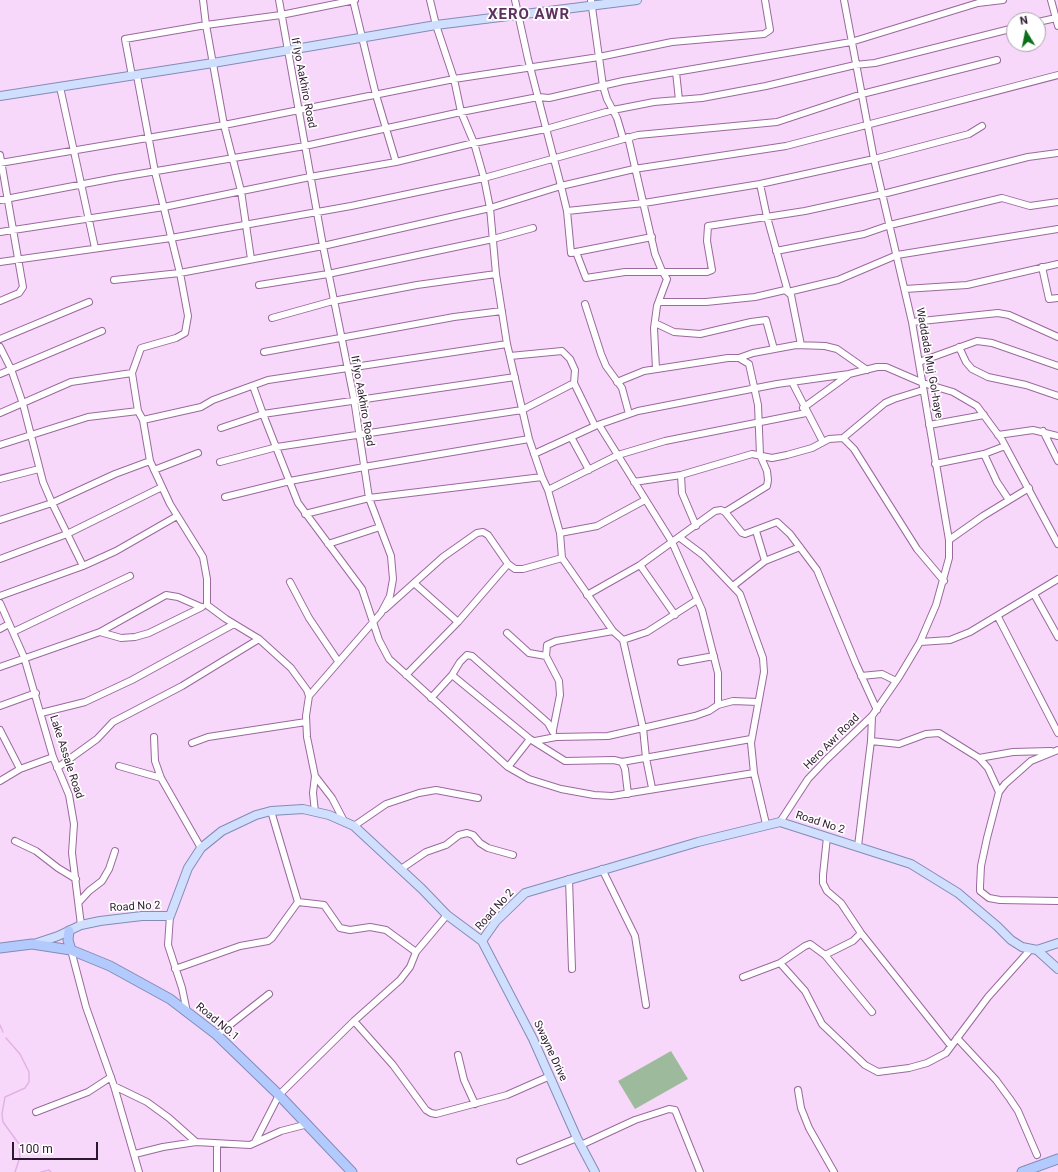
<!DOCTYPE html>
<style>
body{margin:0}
#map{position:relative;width:1058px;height:1172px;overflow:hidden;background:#f8d8fa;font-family:Roboto,sans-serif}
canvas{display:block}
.north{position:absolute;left:1006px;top:12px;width:40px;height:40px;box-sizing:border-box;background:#fff;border:1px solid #aba3ac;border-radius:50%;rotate:350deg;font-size:11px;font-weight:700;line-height:16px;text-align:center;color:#2d192f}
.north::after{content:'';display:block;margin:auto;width:14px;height:18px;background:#0c6e1b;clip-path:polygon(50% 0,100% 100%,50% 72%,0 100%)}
.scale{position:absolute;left:12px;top:1142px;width:86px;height:18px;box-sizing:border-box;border:2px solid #2d192f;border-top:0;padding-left:5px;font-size:12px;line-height:14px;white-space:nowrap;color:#2d192f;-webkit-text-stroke:3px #fff;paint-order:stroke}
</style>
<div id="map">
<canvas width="1058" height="1172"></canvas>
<div class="north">N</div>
<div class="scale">100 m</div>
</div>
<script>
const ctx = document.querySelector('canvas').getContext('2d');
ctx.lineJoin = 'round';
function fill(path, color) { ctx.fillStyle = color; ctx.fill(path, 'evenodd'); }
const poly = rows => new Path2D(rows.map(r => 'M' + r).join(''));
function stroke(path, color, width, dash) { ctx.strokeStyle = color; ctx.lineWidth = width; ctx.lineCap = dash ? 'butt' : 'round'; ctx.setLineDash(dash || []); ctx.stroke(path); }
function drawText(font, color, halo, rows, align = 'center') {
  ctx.font = font + ' Roboto,sans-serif'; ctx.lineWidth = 3.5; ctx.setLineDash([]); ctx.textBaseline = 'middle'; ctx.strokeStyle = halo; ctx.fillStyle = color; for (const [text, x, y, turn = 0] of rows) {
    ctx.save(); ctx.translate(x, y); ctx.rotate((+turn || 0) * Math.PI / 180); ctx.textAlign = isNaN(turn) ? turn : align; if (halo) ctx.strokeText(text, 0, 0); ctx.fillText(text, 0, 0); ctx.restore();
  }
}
fill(poly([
 [671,1051,688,1079,635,1109,618,1081]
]), '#9dbb9c');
stroke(poly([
 [0,1025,3,1032],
 [6,1038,20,1054,29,1072,29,1082,25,1088,5,1097,2,1114,3,1122,19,1144,20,1157,15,1172],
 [41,1172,49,1170,51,1172]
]), '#e3b2e5', 1.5);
const minor = poly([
 [203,0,206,25,224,125,241,191,251,259],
 [279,0,323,246,354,399,369,498,391,556,393,579,390,596,381,613,309,696,306,716,307,737,315,776,313,793,315,812],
 [353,0,376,95,396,162],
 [430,0,436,25,454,79,461,112,474,143,484,178,490,208,496,274,507,344,529,439,542,477,548,490,560,533,562,558,613,631,623,640,643,728,646,758,652,788],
 [515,0,528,59,561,186,634,169,786,146,1058,75],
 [591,0,603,86,607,99,617,118,623,138],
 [1051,0,1058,26],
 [1038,22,1056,18],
 [676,72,679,100],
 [132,76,125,39,206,25,281,15,355,0],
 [60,87,95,248],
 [628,137,655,254,662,271,667,279,657,306,654,328,656,369],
 [0,155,23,287,19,293,0,301],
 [0,163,224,125,454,79,599,57,672,42,764,34,770,30,765,0],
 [760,184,767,217,788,292,838,280,897,255,1058,229],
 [0,200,115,178,305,146,461,112,538,97,549,98,623,81,851,42,978,3,1003,0],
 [567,211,571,253,652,237],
 [0,232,164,207,310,177,396,162,474,143,546,129,613,110,654,102,702,98,766,86,855,65,875,63,1014,28],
 [776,251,864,234,890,225,1002,198,1030,206,1058,202],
 [576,252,586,278,625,272,707,272,712,270,707,241,708,226,805,211,883,194,1028,157,1058,153],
 [0,262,171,238,351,206,484,178,638,135,777,122,862,94,997,60],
 [1042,267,1049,299,1058,298],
 [114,280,180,273,323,246,490,208,561,186,567,211,644,203,760,184,874,159,969,134,982,126],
 [259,285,328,274,493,239,533,228],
 [905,289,967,285,1058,264],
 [659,302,706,302,755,297,785,290,791,295,801,345],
 [585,304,601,354,606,366,622,388,629,414],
 [272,318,333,301,417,285,496,274],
 [912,322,998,313,1009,315,1058,337],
 [655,323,674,332,700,334,751,322,766,320,774,349],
 [0,339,89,302],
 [0,347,11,369,23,404,43,482,52,503,83,566],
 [959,347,966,362,972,369,988,377,1026,385,1058,396],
 [264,352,454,317,502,311],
 [510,356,562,351,570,359,575,370,574,383],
 [739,358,753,353,796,345,825,346,837,349,867,370],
 [919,362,977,341,992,343,1058,366],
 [132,373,141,348,176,338,185,333,188,316,180,273,155,172,137,76],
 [0,374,102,331],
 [515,377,263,414,298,503,362,589,379,640,389,659,508,767,529,779,561,789,594,795,612,796,754,773],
 [617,382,644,371,728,358,739,358,749,364,758,405,760,455,767,471,768,480,767,486,725,512],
 [792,382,823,442],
 [803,408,847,376],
 [0,413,71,382,132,373,138,411,143,420,150,461,170,504,203,557,207,579,207,605],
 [143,420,201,407,213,400,268,380,507,344],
 [599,425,672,542,702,610,718,673,718,705],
 [929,425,984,415],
 [221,428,263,414,253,386],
 [1043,431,1058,461],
 [998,435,1033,430,1058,436],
 [571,437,589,470],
 [843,438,885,403,894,399,923,390],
 [0,445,88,417,138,411],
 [534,454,595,426,638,411,777,384,849,374,877,367,886,367,923,383,953,392,977,406,1002,440,1058,544],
 [984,454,997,482,1009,500],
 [220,462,277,447,522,410,574,383,595,426],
 [935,464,984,454,1005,446],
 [154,470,198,453],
 [681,475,682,493,696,526],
 [0,479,39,469],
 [634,482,681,475,752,454,772,458,787,455,812,448,829,439,843,438,854,449,917,549,944,581],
 [548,490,618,455,665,441,806,413],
 [225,497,290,481,364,467,529,439],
 [305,514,369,498,542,477],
 [0,520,52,503,115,474,150,461],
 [756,531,765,561],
 [560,533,597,526,645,500],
 [679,537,703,555,740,594,763,658,764,672,751,743,754,773,766,824],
 [949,540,983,516,1029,488],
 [328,544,380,527],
 [0,559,67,534,162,487],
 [640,565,675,615],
 [290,582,309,618,338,661],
 [414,583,458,622],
 [733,586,765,561,800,547],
 [1034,594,1058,637],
 [587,595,640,565,715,511,721,510,725,512,742,533,745,534,777,522,790,534,817,570,856,664,877,710],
 [0,596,83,566,116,551,177,516],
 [0,603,24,657,53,757,69,795,74,824,72,853,81,925],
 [207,605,226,619,259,639,291,668,307,690,309,696],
 [385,609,443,557,477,533,483,532,488,535,508,564],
 [998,617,1058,733],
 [0,629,9,624],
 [13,632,130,576],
 [100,632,121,638,135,637,149,633,202,607],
 [507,633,529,653,546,656],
 [623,640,647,632,697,600],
 [920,642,950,640,970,632,1058,579],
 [681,662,714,656],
 [0,667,100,632,166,595,178,597,201,607],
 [406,675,458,622,508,564,515,569,523,569,562,558],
 [452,675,460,662,467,655,472,656,548,723,553,732],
 [861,676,882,674,896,681],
 [431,698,452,675,530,739,565,761,614,760,622,762,751,739],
 [0,706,36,693],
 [41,713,85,702,132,680,234,624],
 [0,730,20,769],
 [553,730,560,695,559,681,546,656,547,645,556,641,613,631],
 [154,737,155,761,161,778,201,848],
 [535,741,556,737,608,736,695,716,709,711,718,705,733,701,758,702],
 [871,741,899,744,926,734,939,733,979,758,988,768,999,792],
 [192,743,208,737,306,722],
 [1058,750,1031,761,1005,784,999,792,987,838,981,866,980,886,980,891,989,898,1000,900,1058,901],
 [979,758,1013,752,1051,751],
 [622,762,625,769,628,794],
 [119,766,161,778],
 [508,767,530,739],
 [57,768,97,739,113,722,182,686,259,639],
 [315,776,332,798,344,821],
 [0,781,20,769,53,757],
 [271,811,298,902],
 [780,822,808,779,826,760,872,716,899,677,920,642,936,605,949,558,949,540,912,322,874,159,844,0],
 [354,826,386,804,419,793,436,790,478,798],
 [827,837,823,875,823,883,827,891,841,903,861,933,951,1046],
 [15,841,36,851,58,868,76,879],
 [858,846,871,741,872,716],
 [401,869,426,852,446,845,459,835,467,833,473,835,480,843,488,848,513,855],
 [602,869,635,936,646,1005],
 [569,879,572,969],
 [79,902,89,891,102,881,109,869,115,851],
 [170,916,168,945,182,988,187,1012],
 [71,950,86,1007,114,1086,139,1172],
 [825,955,853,941,861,933],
 [780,963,805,991,822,1024,865,1065,878,1072,909,1068,927,1063,946,1053,988,997,1030,950],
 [175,969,240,946,268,941,272,938,298,902,324,905,340,928,350,930,370,927,386,930,416,952],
 [743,977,780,963,805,946,810,944,825,955,872,1012],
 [354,1021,393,1065,426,1110,431,1113,436,1114,507,1095,550,1076],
 [217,1035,269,994],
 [957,1038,996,1080,1010,1099,1018,1111,1037,1155],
 [458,1055,464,1080,475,1104],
 [114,1086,147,1102,169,1118,196,1142],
 [798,1090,801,1108,809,1128,834,1172],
 [36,1112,88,1092,111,1077],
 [255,1142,279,1095,354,1021,400,980,410,967,416,952,447,915],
 [581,1145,635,1120,669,1109,675,1110,700,1172],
 [135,1154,163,1147,196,1142,250,1145,281,1131,308,1124],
 [520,1161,577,1138],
 [217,1172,217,1144]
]);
const major = poly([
 [0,96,213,63,436,25,637,0],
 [482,941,533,1039,577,1138,595,1172],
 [34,944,58,936,81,925,100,921,142,916,170,916,188,868,201,848,222,831,256,815,271,811,303,809,329,815,354,826,422,889,447,915,482,941,496,921,525,893,698,842,780,822,911,864,958,893,997,926,1011,940,1022,947,1037,950,1058,943],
 [1037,950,1058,969]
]);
const highway = poly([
 [69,931,68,940,71,950],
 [0,948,32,944,71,950,110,966,170,999,217,1035,279,1095,352,1172],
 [1022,1172,1058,1159]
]);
stroke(minor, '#9a699d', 8);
stroke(major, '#838cb5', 10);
stroke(highway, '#838cb5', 11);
stroke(minor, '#fff', 6);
stroke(major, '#d1dffe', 8);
stroke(highway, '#b2cafd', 9);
drawText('11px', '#2d192f', '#fff', [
 ["If Iyo Aakhiro Road",303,83,79],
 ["Waddada Muj Gol-haye",929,363,80],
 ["If Iyo Aakhiro Road",362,401,80],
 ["Hero Awr Road",832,742,-45],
 ["Lake Assale Road",66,757,72],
 ["Road No 2",820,823,18],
 ["Road No 2",135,907,-3],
 ["Road No 2",495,910,-48],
 ["Road NO.1",217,1022,40],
 ["Swayne Drive",550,1051,65]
]);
ctx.letterSpacing = '1px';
drawText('bold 15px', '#5e3161', '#fff', [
 ["XERO AWR",529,15]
]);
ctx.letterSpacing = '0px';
</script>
